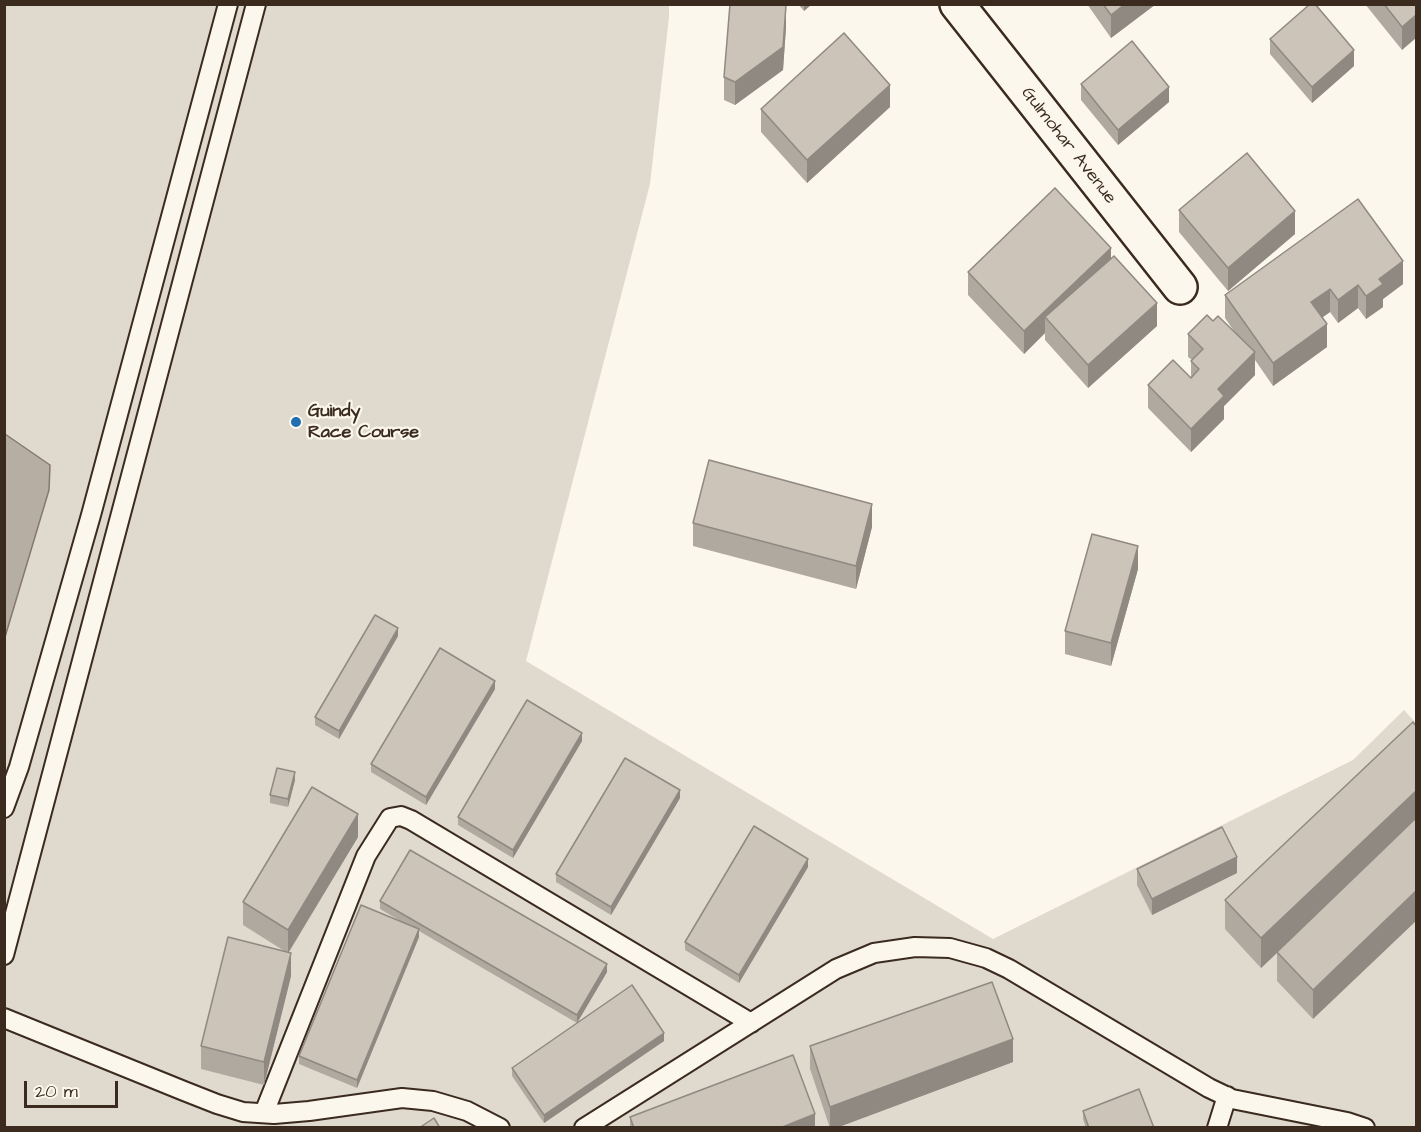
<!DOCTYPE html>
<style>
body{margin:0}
#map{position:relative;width:1421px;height:1132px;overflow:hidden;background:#fbf7ec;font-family:"Architects Daughter",sans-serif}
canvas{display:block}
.frame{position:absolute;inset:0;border:6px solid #3b2a1e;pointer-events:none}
.scale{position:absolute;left:24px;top:1081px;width:94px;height:27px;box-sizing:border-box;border:3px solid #3b2a1e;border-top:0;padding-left:8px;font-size:18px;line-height:21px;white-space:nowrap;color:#3b2a1e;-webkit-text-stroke:4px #fbf7ec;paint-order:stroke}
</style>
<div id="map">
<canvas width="1421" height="1132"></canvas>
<div class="frame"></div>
<div class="scale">20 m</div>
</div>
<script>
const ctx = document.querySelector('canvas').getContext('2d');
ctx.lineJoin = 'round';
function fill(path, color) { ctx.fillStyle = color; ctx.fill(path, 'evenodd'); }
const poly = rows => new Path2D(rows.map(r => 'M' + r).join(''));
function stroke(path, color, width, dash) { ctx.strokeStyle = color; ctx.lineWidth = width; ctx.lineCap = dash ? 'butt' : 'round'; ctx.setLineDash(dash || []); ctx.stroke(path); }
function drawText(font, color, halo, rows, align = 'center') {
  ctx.font = font + ' "Architects Daughter",sans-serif'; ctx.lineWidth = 4.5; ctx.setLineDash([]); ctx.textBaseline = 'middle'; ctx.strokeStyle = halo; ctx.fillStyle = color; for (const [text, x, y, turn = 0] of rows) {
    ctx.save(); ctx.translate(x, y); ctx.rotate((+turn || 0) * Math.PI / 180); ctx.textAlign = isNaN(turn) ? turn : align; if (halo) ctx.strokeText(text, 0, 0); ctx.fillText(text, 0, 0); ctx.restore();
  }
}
fill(poly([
 [5,5,669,5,669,17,650,184,526,661,993,939,1353,760,1404,710,1416,723,1416,1127,5,1128]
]), '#dfd9ce');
const water = poly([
 [5,434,50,465,49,490,5,637,5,434]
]);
fill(water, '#b6aea2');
stroke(water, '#85796d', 1.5);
const service = poly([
 [4,808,19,767,91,515,228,4],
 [4,955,256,4],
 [4,1018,184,1091,217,1104,243,1112,274,1114,309,1111,402,1098,433,1101,467,1111,500,1128],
 [264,1113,366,856,390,818,401,816,411,820,751,1023],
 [584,1128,836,969,874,953,915,947,950,948,986,958,1009,969,1209,1088,1232,1099,1347,1122,1365,1128],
 [1217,1128,1227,1096]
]);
const minor = poly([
 [957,4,1180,287]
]);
stroke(service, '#3b2a1e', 22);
stroke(minor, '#3b2a1e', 38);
stroke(service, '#fbf7ec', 18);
stroke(minor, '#fbf7ec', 33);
fill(poly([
 [798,4,812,4,804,11],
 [1087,4,1156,4,1111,38],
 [1365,4,1416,4,1402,50],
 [786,27,783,70,735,105,724,100,724,77],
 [1270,39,1354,66,1312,103,1270,54],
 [1081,84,1169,102,1118,145,1081,100],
 [890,107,807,183,761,132,761,109],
 [1358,199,1403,284,1383,299,1383,307,1366,319,1358,308,1338,323,1330,312,1322,318,1327,347,1273,386,1255,360,1255,375,1224,406,1224,419,1191,452,1148,408,1148,385,1191,378,1191,361,1192,360,1188,357,1188,334,1213,321,1236,334,1225,318,1225,295],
 [1179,210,1295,234,1228,291,1179,232],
 [1111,259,1157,326,1088,388,1045,340,1045,333,1024,354,968,295,968,272],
 [693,523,872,527,856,589,693,546],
 [1138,569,1111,666,1065,654,1065,631],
 [398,636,339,739,315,725,315,717],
 [495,689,426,805,371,772,371,764],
 [1416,726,1313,1019,1277,981,1277,953,1261,968,1225,929,1225,900],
 [582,741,513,858,458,825,458,817],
 [295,780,288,807,270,803,270,795],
 [680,798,611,915,556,882,556,874],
 [358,837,289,952,291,976,264,1085,201,1069,201,1046,286,952,243,925,243,902],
 [808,867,739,983,685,950,685,942],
 [1137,869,1237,873,1152,915,1137,885],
 [380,901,607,972,577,1023,419,931,419,937,357,1088,299,1064,299,1056,404,923,380,909],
 [664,1041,544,1123,512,1076,512,1068],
 [810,1046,1013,1062,836,1128,830,1128,810,1069],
 [1083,1111,1154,1128,1086,1128,1083,1119],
 [630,1117,815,1128,630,1128]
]), '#afa99f');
fill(poly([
 [804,4,812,4,804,11],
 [1125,4,1156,4,1111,38,1111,15],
 [786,5,786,27,783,70,735,105,735,82],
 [1416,15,1416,38,1402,50,1402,27],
 [1354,50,1354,66,1312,103,1312,87],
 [890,85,890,107,807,183,807,160],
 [1169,87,1169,102,1118,145,1118,130],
 [1295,211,1295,234,1228,291,1228,268],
 [1111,248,1111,271,1045,317,1045,333,1024,354,1024,331],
 [1403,261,1403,284,1383,299,1383,307,1366,319,1366,296,1379,279],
 [1358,285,1358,308,1338,323,1338,300],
 [1330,289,1330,312,1311,325,1311,302],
 [1157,303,1157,326,1088,388,1088,365],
 [1327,324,1327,347,1273,386,1273,363],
 [1255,352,1255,375,1224,406,1224,419,1191,452,1191,429,1218,389],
 [872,504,872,527,856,589,856,566],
 [1138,546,1138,569,1111,666,1111,643],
 [398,628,398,636,339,739,339,731],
 [495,681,495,689,426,805,426,797],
 [582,733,582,741,513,858,513,850],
 [295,772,295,780,288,807,288,799],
 [680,790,680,798,611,915,611,907],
 [1416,791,1416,820,1261,968,1261,938],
 [358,814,358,837,288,953,288,930],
 [1237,857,1237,873,1152,915,1152,899],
 [808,859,808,867,739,983,739,975],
 [1416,891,1416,921,1313,1019,1313,990],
 [419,929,419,937,357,1088,357,1080],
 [291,953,291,976,264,1085,264,1062],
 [607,964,607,972,577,1023,577,1015],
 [664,1033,664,1041,544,1123,544,1115],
 [1013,1039,1013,1062,836,1128,830,1128,830,1107],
 [815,1114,815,1128,780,1128]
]), '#8f8982');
const building = poly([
 [730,4,786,5,783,47,735,82,724,77,730,4],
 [1103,4,1125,4,1111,15,1103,4],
 [1310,4,1315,4,1354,50,1312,87,1270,39,1310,4],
 [1384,4,1416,4,1416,15,1402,27,1384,4],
 [844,33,890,85,807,160,761,109,844,33],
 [1132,41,1169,87,1118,130,1081,84,1132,41],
 [1247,153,1295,211,1228,268,1179,210,1247,153],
 [1055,188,1111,248,1024,331,968,272,1055,188],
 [1358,199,1403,261,1379,279,1383,284,1366,296,1358,285,1338,300,1330,289,1311,302,1327,324,1273,363,1225,295,1358,199],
 [1114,256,1157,303,1088,365,1045,317,1114,256],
 [1207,315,1213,321,1218,316,1255,352,1218,389,1224,396,1191,429,1148,385,1173,360,1191,378,1199,369,1191,361,1203,349,1188,334,1207,315],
 [709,460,872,504,856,566,693,523,709,460],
 [1092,534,1138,546,1111,643,1065,631,1092,534],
 [375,615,398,628,339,731,315,717,375,615],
 [440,648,495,681,426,797,371,764,440,648],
 [527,700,582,733,513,850,458,817,527,700],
 [1413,722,1416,726,1416,791,1261,938,1225,900,1413,722],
 [625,758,680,790,611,907,556,874,625,758],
 [277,768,295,772,288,799,270,795,277,768],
 [312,787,358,814,288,930,243,902,312,787],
 [1416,818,1416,891,1313,990,1277,952,1416,818],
 [754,826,808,859,739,975,685,942,754,826],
 [1222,827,1237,857,1152,899,1137,869,1222,827],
 [410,850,607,964,577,1015,380,901,410,850],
 [361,905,419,929,357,1080,299,1056,361,905],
 [228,937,291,953,264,1062,201,1046,228,937],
 [992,982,1013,1039,830,1107,810,1046,992,982],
 [632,985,664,1033,544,1115,512,1068,632,985],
 [793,1055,815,1114,780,1128,634,1128,630,1117,793,1055],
 [1139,1089,1154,1128,1089,1128,1083,1111,1139,1089],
 [434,1118,440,1128,419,1128,434,1118]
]);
fill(building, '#ccc4b9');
stroke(building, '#8f8982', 1.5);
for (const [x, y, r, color] of [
 [296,422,6,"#1f6fb2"]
]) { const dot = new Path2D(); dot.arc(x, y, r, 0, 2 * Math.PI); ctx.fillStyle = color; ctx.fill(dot); stroke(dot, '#fbf7ec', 2); }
drawText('18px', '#3b2a1e', '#fbf7ec', [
 ["Gulmohar Avenue",1068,146,52]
]);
drawText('bold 18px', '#3b2a1e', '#fbf7ec', [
 ["Guindy",308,412],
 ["Race Course",308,433]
], 'left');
</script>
